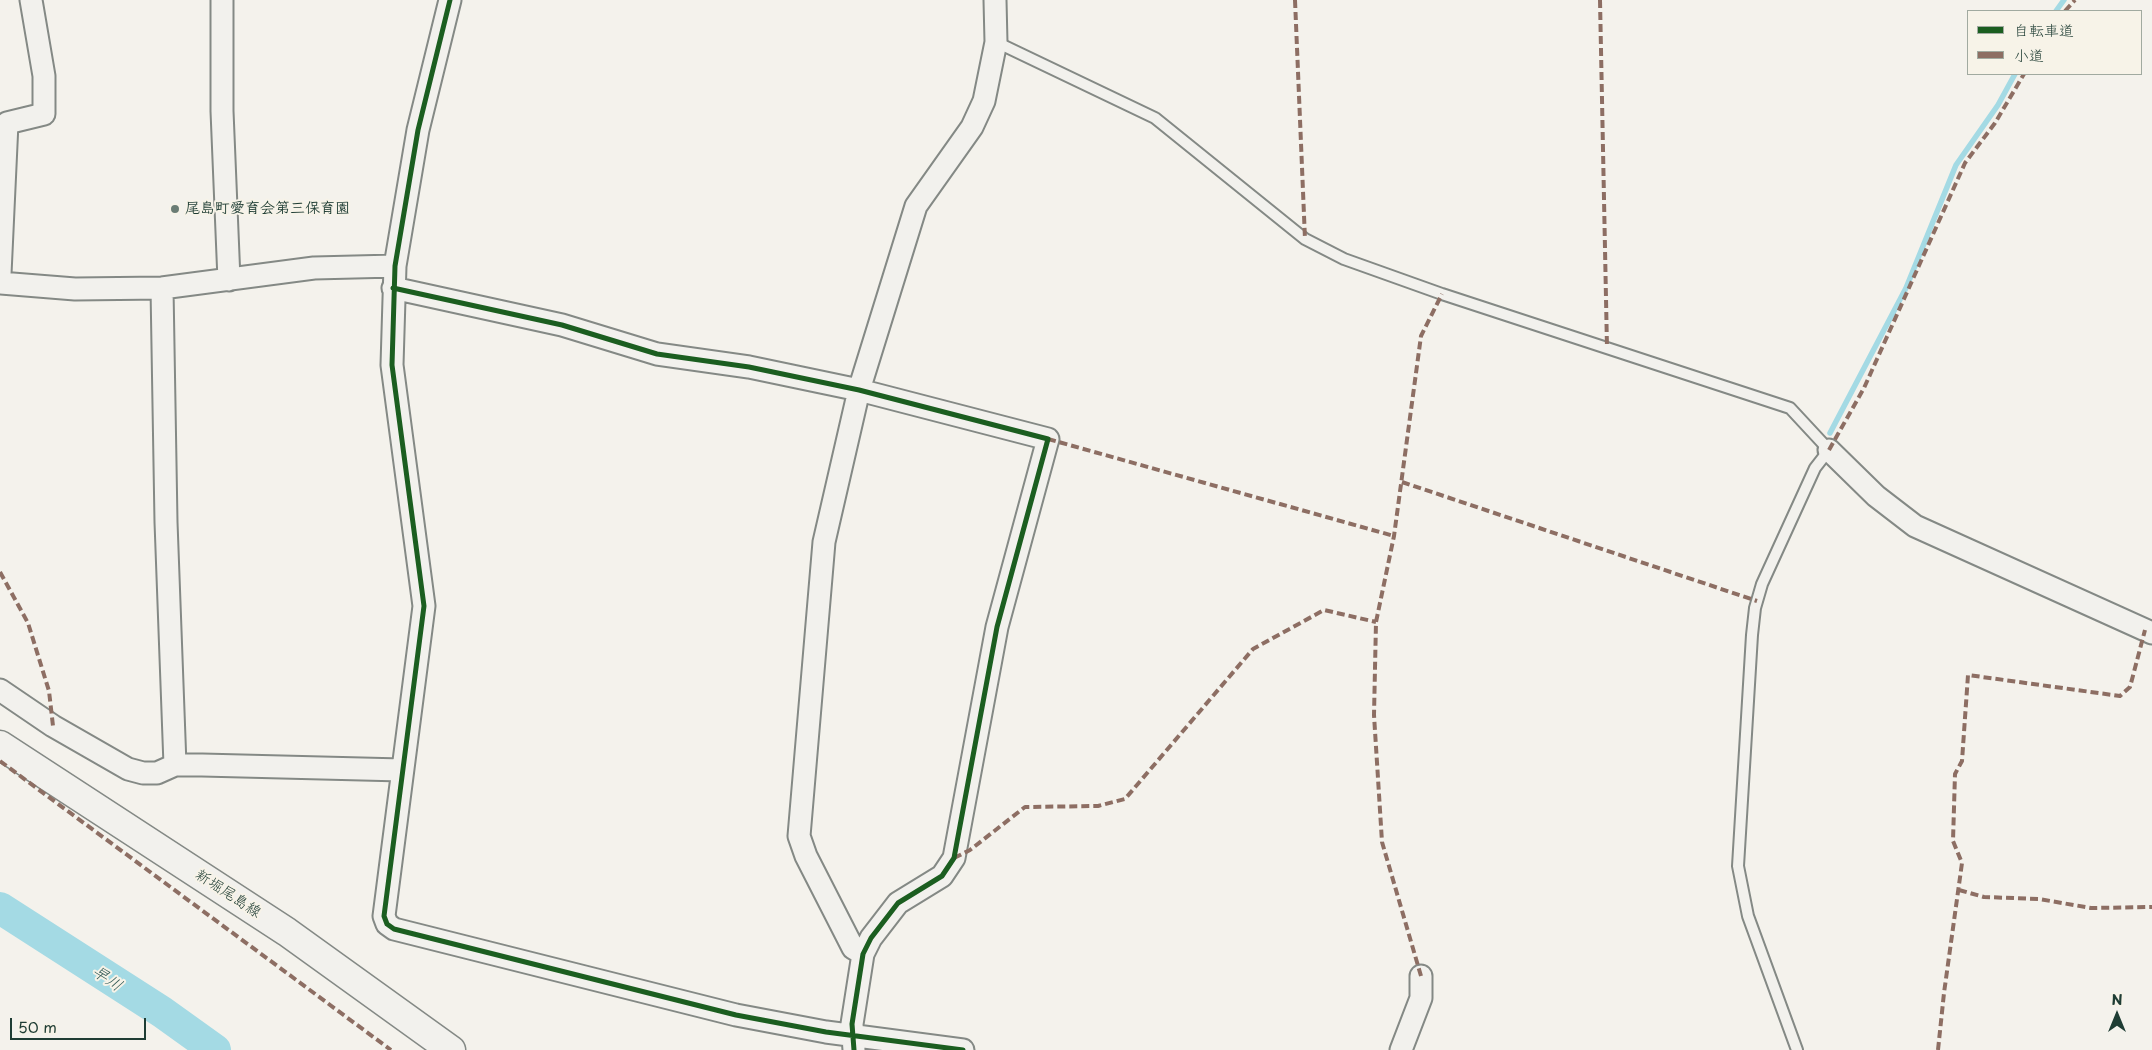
<!DOCTYPE html>
<meta charset="utf-8">
<style>
body{margin:0}
#map{position:relative;width:2152px;height:1050px;overflow:hidden;background:#f4f2ec;font-family:"Playpen Sans","Klee One",sans-serif}
canvas{display:block}
.legend{position:absolute;left:1967px;top:10px;width:175px;height:65px;box-sizing:border-box;background:#f7f3e8;border:1px solid #a1aaa0;margin:0;padding:6px 9px;list-style:none;font-size:15px;color:#1f3d34}
.legend li{display:flex;align-items:center;gap:10px;height:25px}
.legend b{width:25px;border:1px solid #a1aaa0}
.north{position:absolute;left:2092px;top:990px;width:50px;height:50px;-webkit-text-stroke:4px #f7f3e8;paint-order:stroke;rotate:0deg;font-size:14px;font-weight:700;line-height:20px;text-align:center;color:#1f3d34}
.north::after{content:'';display:block;margin:auto;width:18px;height:22px;background:#1f3d34;clip-path:polygon(50% 0,100% 100%,50% 72%,0 100%)}
.scale{position:absolute;left:10px;top:1018px;width:136px;height:22px;box-sizing:border-box;border:2px solid #1f3d34;border-top:0;padding-left:6px;font-size:15px;line-height:18px;white-space:nowrap;color:#1f3d34;-webkit-text-stroke:4px #f7f3e8;paint-order:stroke}
</style>
<div id="map">
<canvas width="2152" height="1050"></canvas>
<ul class="legend">
<li><b style="height:6px;background:#1b5e20"></b>自転車道</li>
<li><b style="height:6px;background:#8d6e63"></b>小道</li>
</ul>
<div class="north">N</div>
<div class="scale">50 m</div>
</div>
<script>
const ctx = document.querySelector('canvas').getContext('2d');
ctx.lineJoin = 'round';
const poly = rows => new Path2D(rows.map(r => 'M' + r).join(''));
function stroke(path, color, width, dash) { ctx.strokeStyle = color; ctx.lineWidth = width; ctx.lineCap = dash ? 'butt' : 'round'; ctx.setLineDash(dash || []); ctx.stroke(path); }
function drawText(font, color, halo, rows, align = 'center') {
  ctx.font = font + ' "Playpen Sans","Klee One",sans-serif'; ctx.lineWidth = 4; ctx.setLineDash([]); ctx.textBaseline = 'middle'; ctx.strokeStyle = halo; ctx.fillStyle = color; for (const [text, x, y, turn = 0] of rows) {
    ctx.save(); ctx.translate(x, y); ctx.rotate((+turn || 0) * Math.PI / 180); ctx.textAlign = isNaN(turn) ? turn : align; if (halo) ctx.strokeText(text, 0, 0); ctx.fillText(text, 0, 0); ctx.restore();
  }
}
stroke(poly([
 [2056,11,2064,0],
 [1830,433,1906,288,1956,165,1998,105,2015,74]
]), '#a4dae4', 5.5);
stroke(poly([
 [0,908,162,1012,215,1050]
]), '#a4dae4', 32);
const service = poly([
 [996,42,1155,118,1305,239,1344,259,1442,294,1790,408,1829,450,1815,468,1762,584,1755,608,1752,635,1738,866,1748,916,1797,1050]
]);
const minor = poly([
 [222,0,222,111,229,280],
 [450,0,418,130,395,266,392,365,424,606,384,916,387,924,394,929,736,1015,826,1032,963,1050],
 [0,274,7,123,44,114,44,76,31,0],
 [0,283,75,289,162,288,314,268,395,266],
 [162,288,166,522,175,765],
 [393,288,562,325,657,354,749,367,859,390,1048,439,997,627,954,858,942,876,898,903,871,938,863,954,852,1024,854,1050],
 [1829,450,1876,496,1915,526,2152,633],
 [0,690,53,726,128,769,143,773,157,773,175,765,202,765,402,770],
 [863,954,853,948,806,856,799,836,824,542,859,390,916,206,972,127,984,101,996,42,995,0],
 [1401,1050,1421,998,1421,976]
]);
const secondary = poly([
 [0,745,287,932,451,1050]
]);
stroke(service, '#848985', 14);
stroke(minor, '#848985', 25);
stroke(secondary, '#848985', 31);
stroke(service, '#f2f1ed', 10);
stroke(minor, '#f2f1ed', 21);
stroke(secondary, '#f2f1ed', 28);
stroke(poly([
 [1295,0,1305,239],
 [1600,0,1607,348],
 [2065,11,2075,0],
 [1048,439,1394,536],
 [1829,450,1864,388,1965,163,1995,123,2024,74],
 [1402,482,1757,601],
 [0,572,28,623,49,691,53,726],
 [0,761,391,1050],
 [954,858,970,850,1025,807,1098,806,1125,799,1253,649,1324,610,1376,622],
 [1959,890,1984,897,2039,899,2091,908,2152,907],
 [1421,976,1382,842,1374,715,1376,622,1394,536,1421,336,1442,294],
 [1938,1050,1944,993,1962,863,1953,841,1955,774,1962,761,1968,675,2120,696,2130,687,2145,630]
]), '#8d6e63', 4, [8, 4]);
stroke(poly([
 [450,0,418,130,395,266,392,365,424,606,384,916,387,924,394,929,736,1015,826,1032,963,1050],
 [393,288,562,325,657,354,749,367,859,390,1048,439,997,627,954,858,942,876,898,903,871,938,863,954,852,1024,854,1050]
]), '#1b5e20', 5);
for (const [x, y, r, color] of [
 [175,209,5,"#6a7c74"]
]) { const dot = new Path2D(); dot.arc(x, y, r, 0, 2 * Math.PI); ctx.fillStyle = color; ctx.fill(dot); stroke(dot, '#f7f3e8', 2); }
drawText('bold 15px', '#1f3d34', '#f7f3e8', [
 ["尾島町愛育会第三保育園",185,209]
], 'left');
drawText('15px', '#1f3d34', '#f7f3e8', [
 ["新堀尾島線",228,894,33]
]);
drawText('italic 16px', '#335a56', '#f7f3e8', [
 ["早川",107,979,34]
]);
</script>
